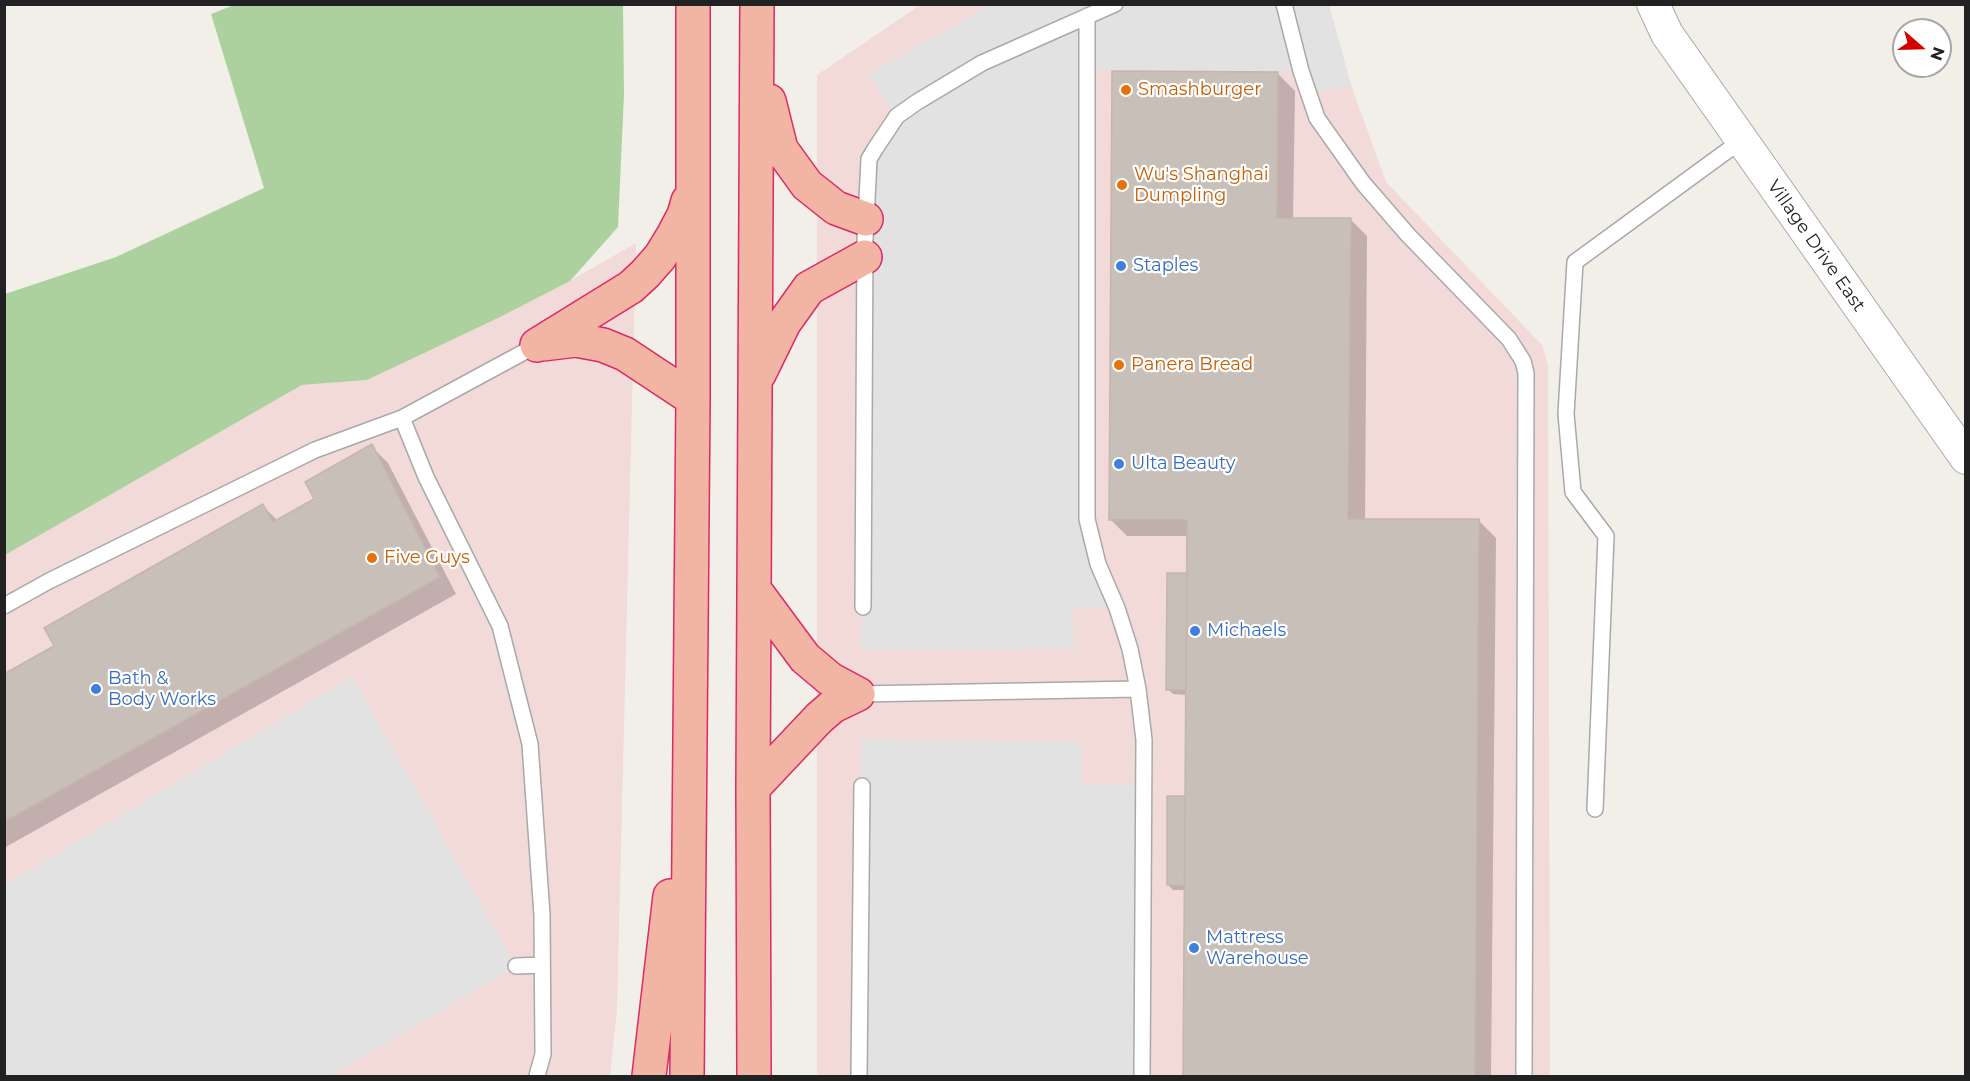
<!DOCTYPE html>
<style>
body{margin:0}
#map{position:relative;width:1970px;height:1081px;overflow:hidden;background:#f2efe9;font-family:Montserrat,sans-serif}
canvas{display:block}
.frame{position:absolute;inset:0;border:6px solid #222;pointer-events:none}
.north{position:absolute;left:1892px;top:18px;width:60px;height:60px;box-sizing:border-box;background:#fff;border:2px solid #a7a7a7;border-radius:50%;rotate:110deg;font-size:16px;font-weight:700;line-height:24px;text-align:center;color:#222}
.north::after{content:'';display:block;margin:auto;width:21px;height:27px;background:#d40000;clip-path:polygon(50% 0,100% 100%,50% 72%,0 100%)}
</style>
<div id="map">
<canvas width="1970" height="1081"></canvas>
<div class="frame"></div>
<div class="north">N</div>
</div>
<script>
const ctx = document.querySelector('canvas').getContext('2d');
ctx.lineJoin = 'round';
function fill(path, color) { ctx.fillStyle = color; ctx.fill(path, 'evenodd'); }
const poly = rows => new Path2D(rows.map(r => 'M' + r).join(''));
function stroke(path, color, width, dash) { ctx.strokeStyle = color; ctx.lineWidth = width; ctx.lineCap = dash ? 'butt' : 'round'; ctx.setLineDash(dash || []); ctx.stroke(path); }
function drawText(font, color, halo, rows, align = 'center') {
  ctx.font = font + ' Montserrat,sans-serif'; ctx.lineWidth = 4.5; ctx.setLineDash([]); ctx.textBaseline = 'middle'; ctx.strokeStyle = halo; ctx.fillStyle = color; for (const [text, x, y, turn = 0] of rows) {
    ctx.save(); ctx.translate(x, y); ctx.rotate((+turn || 0) * Math.PI / 180); ctx.textAlign = isNaN(turn) ? turn : align; if (halo) ctx.strokeText(text, 0, 0); ctx.fillText(text, 0, 0); ctx.restore();
  }
}
fill(poly([
 [920,5,1329,5,1351,85,1386,182,1542,345,1548,365,1550,1076,817,1076,817,75],
 [636,243,617,1009,610,1076,5,1076,4,555,302,385,367,380,570,281]
]), '#f2dad9');
fill(poly([
 [234,5,623,5,624,94,618,227,570,281,498,318,367,380,302,385,5,555,5,294,116,257,264,188,211,14]
]), '#add19e');
fill(poly([
 [990,5,1329,5,1351,85,1309,94,1301,71,1088,70,1087,518,1117,608,1072,609,1074,649,861,650,869,159,896,116,869,74],
 [352,677,516,966,331,1076,5,1076,5,885],
 [861,739,1081,742,1082,785,1144,784,1142,1076,859,1076]
]), '#e2e2e2');
fill(poly([
 [1278,74,1295,91,1293,219,1350,219,1367,236,1365,520,1479,521,1496,538,1491,1076,1185,1076,1186,890,1173,890,1168,885,1169,797,1187,798,1188,695,1173,694,1168,689,1188,577,1189,536,1127,536,1110,519],
 [371,446,388,463,456,594,4,848,4,671,7,674,56,647,263,506,278,521,316,500]
]), '#0003');
const building = poly([
 [1112,71,1278,72,1277,218,1351,218,1348,519,1479,519,1475,1076,1183,1076,1187,520,1109,520,1112,71],
 [372,444,440,577,4,822,4,674,54,646,44,628,263,504,273,522,314,499,305,482,372,444],
 [1167,573,1187,573,1186,690,1166,690,1167,573],
 [1167,796,1185,796,1185,886,1167,885,1167,796]
]);
fill(building, '#c7bfb8');
stroke(building, '#c4b6ab', 1.5);
const service = poly([
 [1284,4,1301,71,1317,118,1363,183,1408,235,1509,339,1523,361,1526,373,1524,1076],
 [1087,16,1087,519,1098,564,1117,608,1130,649,1138,689,1144,740,1142,1076],
 [402,418,426,477,500,626,530,744,542,915,543,1054,537,1076],
 [4,606,49,581,315,450,402,418,537,345],
 [863,607,865,240,869,159,875,149,897,116,917,102,982,63,1115,4],
 [858,694,1138,689],
 [1595,809,1606,536,1573,492,1566,414,1575,262,1742,140],
 [516,966,542,965],
 [859,1076,862,786]
]);
const minor = poly([
 [1653,4,1667,34,1966,458]
]);
const trunk = poly([
 [769,101,781,149,807,185,836,208,866,219],
 [543,344,576,340,603,345,625,354,693,399],
 [537,345,631,287,645,274,660,257,674,234,684,215,688,201],
 [759,374,784,323,809,288,865,257],
 [754,589,805,658,830,679,858,694],
 [753,788,819,718,833,706,858,694],
 [649,1076,670,896],
 [687,1076,693,399,693,4],
 [754,1076,753,788,757,4]
]);
stroke(service, '#a9a9a9', 18);
stroke(minor, '#a9a9a9', 34);
stroke(trunk, '#dc2a67', 36);
stroke(service, '#fff', 15);
stroke(minor, '#fff', 32);
stroke(trunk, '#f2b4a3', 33);
for (const [x, y, r, color] of [
 [1126,90,6,"#e8710a"],
 [1122,185,6,"#e8710a"],
 [1121,266,6,"#3f7fe0"],
 [1119,365,6,"#e8710a"],
 [1119,464,6,"#3f7fe0"],
 [372,558,6,"#e8710a"],
 [1195,631,6,"#3f7fe0"],
 [96,689,6,"#3f7fe0"],
 [1194,948,6,"#3f7fe0"]
]) { const dot = new Path2D(); dot.arc(x, y, r, 0, 2 * Math.PI); ctx.fillStyle = color; ctx.fill(dot); stroke(dot, '#fff', 2); }
drawText('18px', '#c56008', '#fff', [
 ["Smashburger",1138,90],
 ["Wu's Shanghai",1134,175],
 ["Dumpling",1134,196],
 ["Panera Bread",1131,365],
 ["Five Guys",384,558]
], 'left');
drawText('18px', '#222', '#fff', [
 ["Village Drive East",1816,246,55]
]);
drawText('18px', '#366cbe', '#fff', [
 ["Staples",1133,266],
 ["Ulta Beauty",1131,464],
 ["Michaels",1207,631],
 ["Bath &",108,679],
 ["Body Works",108,700],
 ["Mattress",1206,938],
 ["Warehouse",1206,959]
], 'left');
</script>
